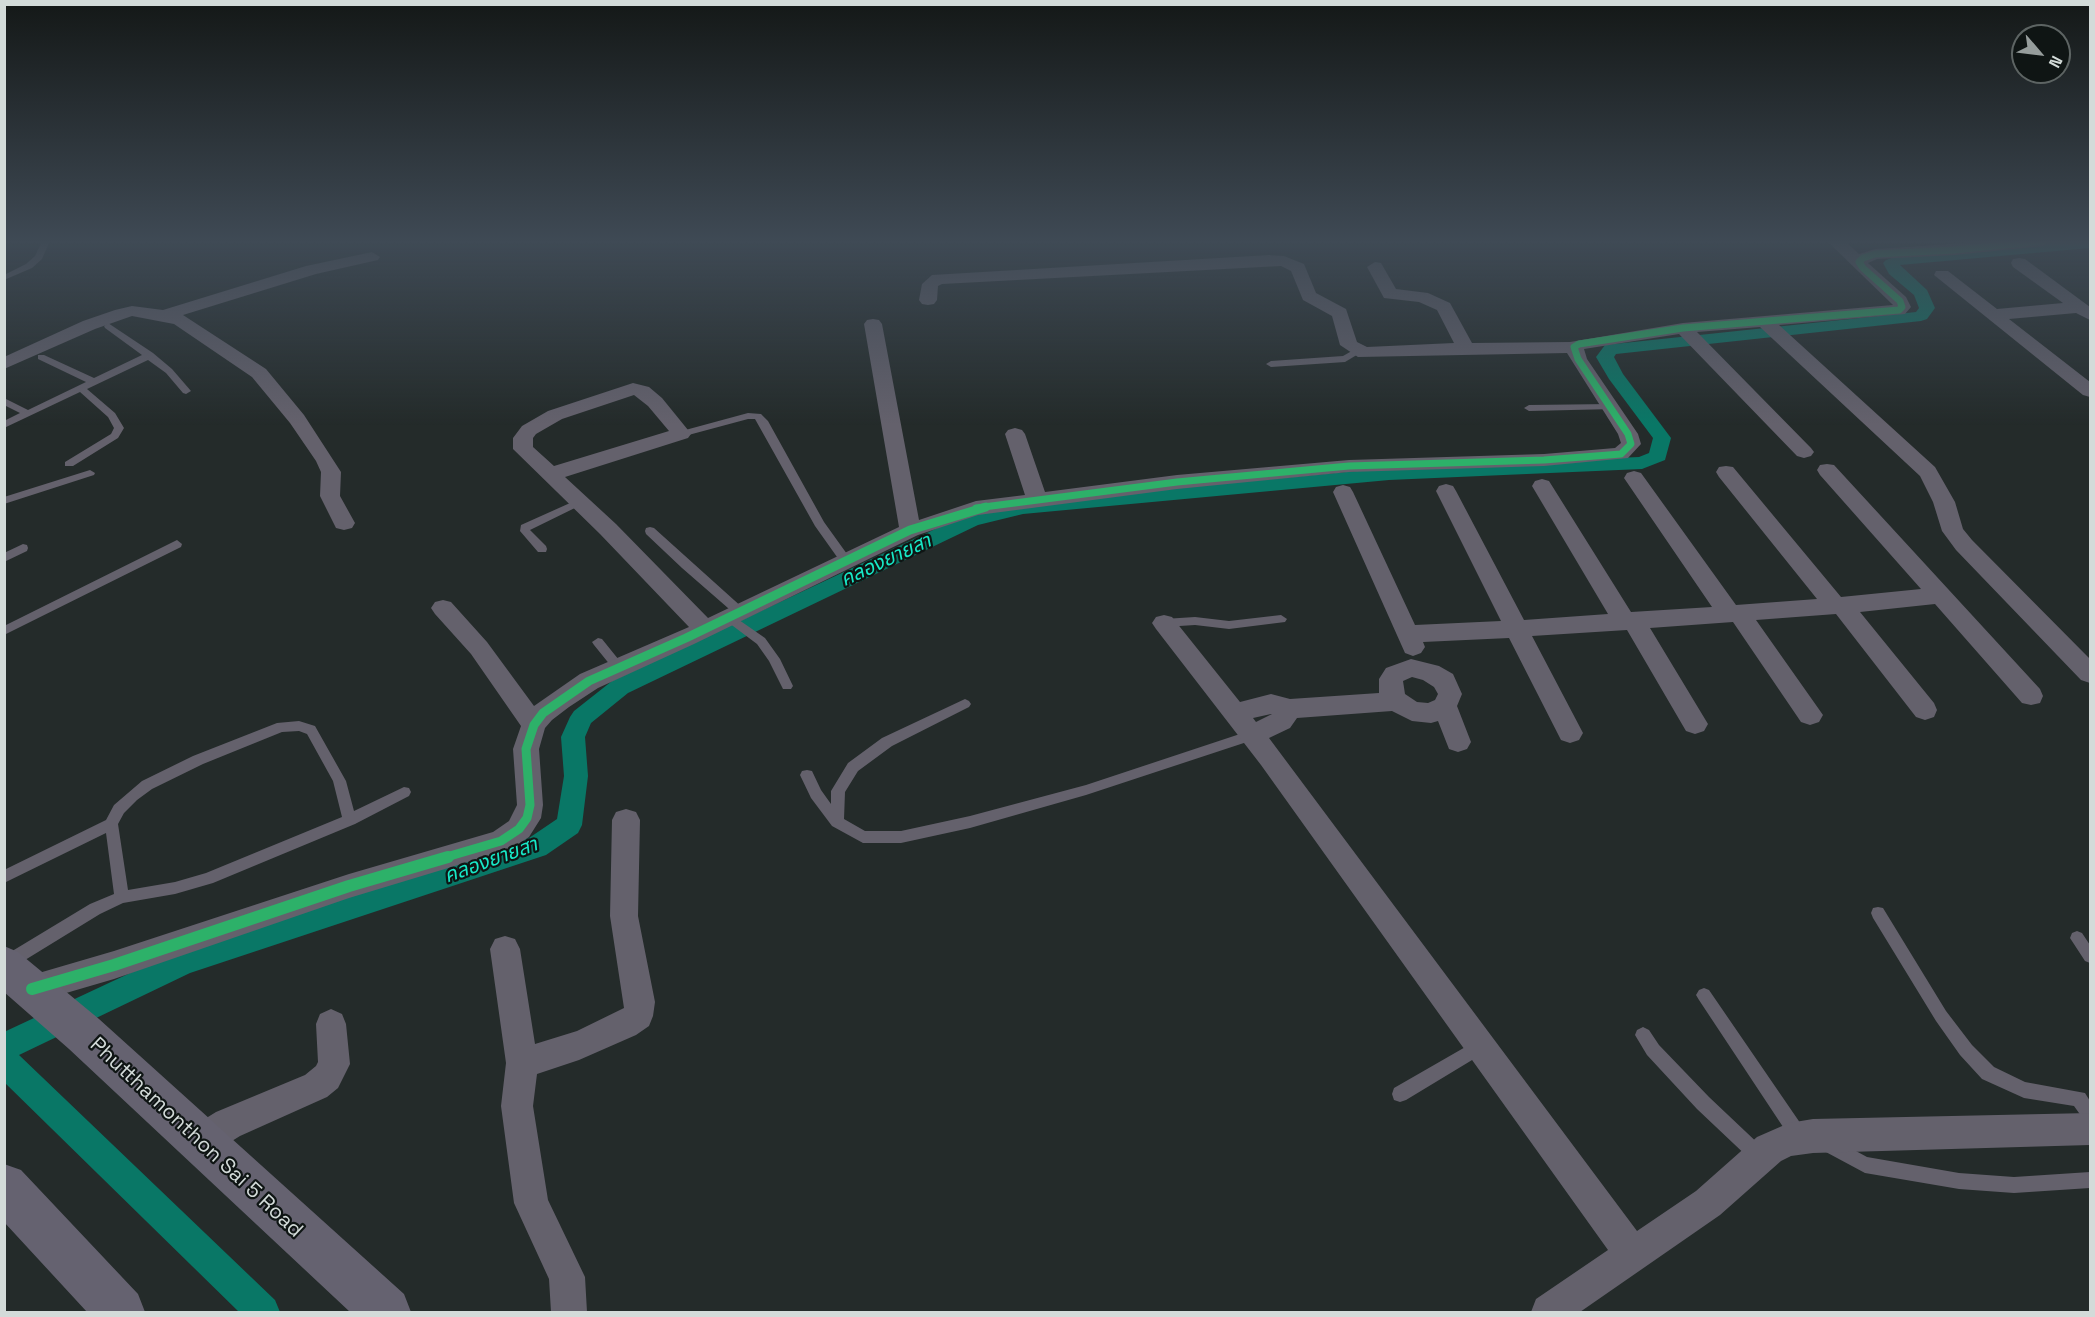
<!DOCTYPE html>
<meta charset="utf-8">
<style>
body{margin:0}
#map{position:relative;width:2095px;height:1317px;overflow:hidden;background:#242b2a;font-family:"Space Grotesk",sans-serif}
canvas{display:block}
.frame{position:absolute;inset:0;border:6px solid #d3dbd9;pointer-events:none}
.north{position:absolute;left:2011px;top:24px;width:60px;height:60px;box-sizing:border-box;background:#0f1514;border:2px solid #5d6463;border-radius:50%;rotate:118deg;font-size:16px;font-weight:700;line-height:24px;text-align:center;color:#d3dbd9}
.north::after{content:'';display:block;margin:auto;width:21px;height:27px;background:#969d9c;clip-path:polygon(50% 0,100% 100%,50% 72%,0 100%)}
</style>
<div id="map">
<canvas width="2095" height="1317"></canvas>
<div class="frame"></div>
<div class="north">N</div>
</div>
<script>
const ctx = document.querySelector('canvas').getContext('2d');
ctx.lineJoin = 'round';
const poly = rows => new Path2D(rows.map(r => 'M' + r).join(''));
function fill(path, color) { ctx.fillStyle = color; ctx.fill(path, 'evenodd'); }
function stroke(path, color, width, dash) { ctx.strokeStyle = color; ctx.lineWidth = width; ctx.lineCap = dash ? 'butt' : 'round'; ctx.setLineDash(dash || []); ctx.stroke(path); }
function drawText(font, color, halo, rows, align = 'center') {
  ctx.font = font + ' "Space Grotesk","Noto Sans Thai",sans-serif'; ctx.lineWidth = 4.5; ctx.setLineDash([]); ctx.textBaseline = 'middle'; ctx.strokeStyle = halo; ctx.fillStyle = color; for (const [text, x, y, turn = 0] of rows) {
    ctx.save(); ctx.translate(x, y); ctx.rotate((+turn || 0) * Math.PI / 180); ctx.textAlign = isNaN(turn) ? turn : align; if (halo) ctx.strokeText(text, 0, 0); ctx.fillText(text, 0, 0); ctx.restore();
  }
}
fill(poly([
 [2071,241,2090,241,2090,248,1900,265,1927,290,1935,308,1927,319,1921,321,1616,354,1614,357,1623,374,1671,438,1665,460,1642,469,1389,480,1023,514,978,525,628,693,591,723,585,737,588,776,582,825,578,833,546,855,190,973,19,1055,275,1300,280,1312,239,1312,4,1082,4,1032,173,953,529,838,557,819,564,776,561,737,570,717,574,711,612,681,965,515,1023,502,1389,468,1639,457,1649,453,1653,438,1609,379,1596,357,1605,345,1916,312,1919,308,1914,295,1889,274,1883,263,1886,260,1899,255,2071,241]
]), '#097766');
fill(poly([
 [42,241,50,241,42,259,32,268,4,280,4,275,26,264,35,256,42,241],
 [108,323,153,353,172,369,191,391,186,394,183,393,166,373,148,360,87,389,115,413,124,428,118,438,73,466,65,466,65,462,111,434,114,428,108,417,80,392,4,428,4,421,20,413,4,405,4,398,28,410,86,382,38,359,38,355,44,355,94,378,142,355,105,328,104,326,108,323],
 [1357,348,1362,351,1360,353,1345,362,1271,367,1266,364,1271,361,1343,356,1357,348],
 [1611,404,1614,405,1614,409,1529,411,1524,408,1529,405,1611,404],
 [748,413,761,414,768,421,824,522,852,561,850,564,842,564,815,526,755,419,748,419,681,437,676,434,678,432,748,413],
 [90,470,95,473,94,475,4,504,4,497,90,470],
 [579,499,583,500,584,502,583,504,530,530,546,546,547,549,546,552,538,552,520,531,521,525,579,499],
 [650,527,654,528,744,609,746,612,744,615,736,615,682,568,646,534,645,531,646,528,650,527],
 [177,540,182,544,181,547,4,635,4,626,177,540],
 [23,544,27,545,28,548,27,551,4,562,4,553,23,544],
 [729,613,765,638,780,659,793,686,791,689,783,689,769,661,757,644,725,620,723,617,729,613],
 [1281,615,1287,619,1285,622,1229,629,1195,625,1164,627,1158,623,1164,619,1195,617,1229,621,1281,615],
 [598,638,602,639,623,665,625,668,623,671,615,671,594,645,592,642,598,638],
 [965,699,969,701,971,704,969,707,892,746,858,771,845,792,844,819,865,831,901,831,970,816,1086,785,1252,730,1256,731,1258,735,1256,739,1086,795,970,828,901,843,863,843,832,826,811,798,800,775,802,771,807,770,812,771,821,790,831,804,831,791,848,763,882,738,965,699],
 [299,721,315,726,346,781,354,811,404,787,409,788,411,792,409,796,355,824,213,883,175,894,123,903,100,914,12,968,4,969,4,956,90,904,114,894,106,833,4,883,4,870,106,820,114,805,142,781,193,756,277,723,299,721],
 [299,731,307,734,333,781,342,817,206,873,175,882,128,890,118,824,124,813,137,800,152,789,203,764,282,732,299,731],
 [1878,907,1883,908,1946,1011,1972,1045,1994,1067,2025,1082,2085,1093,2090,1101,2090,1122,2084,1120,2074,1106,2024,1098,1982,1079,1960,1055,1936,1021,1873,918,1871,913,1873,908,1878,907],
 [2077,931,2082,933,2090,945,2090,963,2085,961,2070,938,2072,933,2077,931],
 [1704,988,1709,990,1805,1130,1807,1136,1805,1142,1799,1144,1793,1142,1699,1000,1696,995,1699,990,1704,988],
 [1643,1027,1649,1030,1659,1045,1709,1097,1764,1149,1766,1155,1764,1161,1758,1163,1752,1161,1697,1109,1647,1055,1635,1035,1637,1030,1643,1027],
 [1481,1038,1487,1041,1489,1046,1487,1051,1406,1100,1400,1102,1394,1100,1392,1094,1394,1088,1481,1038],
 [1830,1137,1867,1157,1959,1173,2014,1177,2090,1172,2090,1188,2014,1193,1959,1189,1865,1173,1824,1151,1822,1145,1824,1139,1830,1137]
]), '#64616c');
fill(poly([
 [1827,241,1845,241,1859,254,1875,249,1995,241,2051,241,2043,246,1954,255,1877,259,1868,263,1906,297,1911,307,1905,314,1779,325,1935,467,1955,502,1963,529,1972,540,2090,659,2090,683,2081,680,1956,550,1942,531,1933,502,1920,476,1760,327,1697,332,1811,448,1814,452,1811,456,1804,458,1797,456,1679,334,1584,349,1587,359,1638,434,1641,444,1628,458,1544,466,1349,472,1177,489,978,515,918,535,694,644,598,688,569,707,552,720,545,728,539,749,543,805,541,818,529,837,511,849,349,898,114,979,32,1003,21,999,17,989,21,979,32,975,114,951,349,874,493,832,509,821,517,805,513,749,521,726,471,654,435,614,431,608,435,602,443,600,451,602,487,642,534,706,580,674,689,627,600,534,513,449,513,438,522,426,548,411,633,383,649,387,662,398,688,430,691,434,688,438,565,477,616,524,708,618,899,527,864,324,867,320,873,319,879,320,882,324,919,520,976,501,1025,495,1005,434,1008,430,1015,428,1022,430,1025,434,1045,492,1177,475,1349,460,1544,454,1615,448,1621,443,1618,434,1567,353,1358,357,1340,345,1332,316,1303,300,1291,271,1281,266,942,284,938,286,937,300,934,304,928,305,922,304,919,300,922,284,932,275,1269,255,1284,256,1304,264,1316,293,1346,309,1357,342,1367,347,1454,343,1437,310,1419,302,1384,298,1367,267,1375,262,1381,263,1396,289,1428,293,1450,303,1472,343,1570,342,1683,323,1893,305,1827,241],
 [634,395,648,406,669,431,554,466,533,447,533,438,536,434,562,419,634,395],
 [372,252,380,257,378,260,316,274,183,315,266,369,304,415,341,472,340,496,355,523,352,528,344,530,336,528,320,496,321,472,316,461,290,423,252,377,174,324,132,316,95,329,4,369,4,357,83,321,115,310,132,306,163,310,306,266,372,252],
 [2019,258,2025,259,2090,307,2090,320,2076,313,2009,319,2090,382,2090,397,2083,395,1934,275,1936,271,1948,271,1997,309,2063,303,2013,267,2011,263,2013,259,2019,258],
 [1827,464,1834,465,2040,689,2043,696,2040,703,2031,705,2022,703,1935,604,1860,612,1934,703,1937,710,1934,717,1925,720,1916,717,1836,614,1756,620,1823,715,1819,722,1810,725,1801,722,1733,622,1650,628,1708,724,1704,731,1695,734,1686,731,1627,630,1532,636,1583,733,1579,740,1570,743,1561,740,1509,638,1423,642,1425,647,1421,653,1413,656,1405,653,1333,492,1336,487,1343,485,1350,487,1353,492,1415,625,1501,621,1436,491,1439,486,1446,484,1453,486,1456,491,1524,620,1608,614,1532,486,1535,481,1542,479,1549,481,1631,612,1712,607,1624,478,1627,473,1634,471,1641,473,1736,605,1817,599,1719,477,1716,472,1719,467,1726,466,1733,467,1841,597,1921,589,1820,475,1817,470,1820,465,1827,464],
 [1164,615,1172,617,1240,702,1271,694,1290,699,1379,693,1379,679,1386,668,1411,659,1439,666,1453,674,1462,694,1457,706,1471,742,1467,749,1458,752,1449,749,1438,721,1431,723,1412,721,1392,711,1297,718,1290,728,1269,738,1637,1231,1696,1191,1757,1137,1789,1123,1813,1119,2090,1113,2090,1145,1813,1153,1791,1156,1781,1161,1720,1215,1580,1312,1531,1312,1536,1299,1608,1250,1261,765,1156,629,1152,623,1156,617,1164,615],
 [1412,677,1423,680,1434,687,1438,694,1435,700,1428,703,1417,702,1405,694,1403,681,1412,677],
 [1272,714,1256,722,1253,718,1271,714,1272,714],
 [626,809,636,812,640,820,638,916,655,1002,653,1016,649,1026,636,1035,579,1060,537,1074,533,1106,548,1200,585,1277,587,1312,551,1312,549,1279,514,1203,501,1106,506,1063,490,949,495,939,505,936,515,939,520,949,535,1044,577,1031,624,1008,610,916,612,820,616,812,626,809],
 [331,1009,342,1014,346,1024,350,1064,338,1088,327,1097,240,1136,211,1154,199,1159,187,1154,182,1142,187,1130,216,1112,305,1075,316,1066,318,1062,316,1024,320,1014,331,1009]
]), '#64616c');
fill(poly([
 [4,946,18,952,99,1019,404,1294,411,1312,350,1312,69,1049,4,992,4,946],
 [4,1164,21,1170,138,1294,145,1312,87,1312,4,1222,4,1164]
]), '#656270');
stroke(poly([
 [976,508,1177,482,1349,466,1544,460,1621,454,1631,444,1628,434,1578,359,1574,347,1579,344,1683,328,1899,310,1902,307,1900,301,1863,268,1859,262,1863,258,1875,254,1954,250,2043,241]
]), '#2db169', 7);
stroke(poly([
 [443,858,501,841,519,829,527,818,530,805,526,749,534,725,543,713,589,681,686,638,910,530,986,507]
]), '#2db169', 9);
stroke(poly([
 [32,989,114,965,349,886,448,857]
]), '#2db169', 12);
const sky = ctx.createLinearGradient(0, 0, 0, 425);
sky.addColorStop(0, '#141817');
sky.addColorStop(0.57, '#3f4a55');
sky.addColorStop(1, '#3f4a5500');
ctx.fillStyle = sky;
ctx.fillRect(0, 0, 2095, 425);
drawText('italic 20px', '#17e8c7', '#0f1514', [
 ["คลองยายสา",886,561,-25],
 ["คลองยายสา",491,861,-20]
]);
drawText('21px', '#d3dbd9', '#0f1514', [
 ["Phutthamonthon Sai 5 Road",196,1138,43]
]);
</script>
